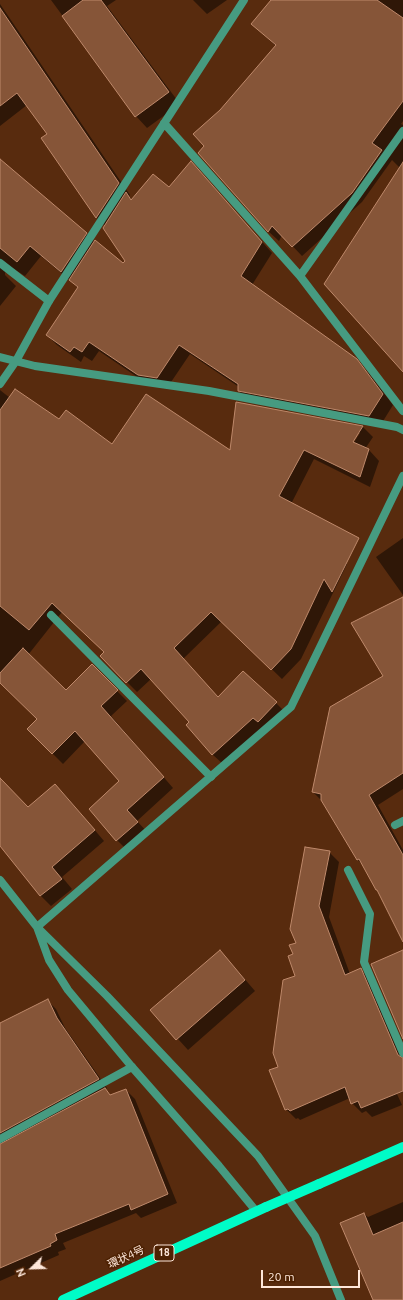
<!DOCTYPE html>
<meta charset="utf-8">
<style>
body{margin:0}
#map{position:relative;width:403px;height:1300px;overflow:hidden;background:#582b0e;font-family:Ubuntu,sans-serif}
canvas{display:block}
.north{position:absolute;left:12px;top:1248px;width:40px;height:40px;-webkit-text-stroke:3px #4d2102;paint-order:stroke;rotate:247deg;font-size:11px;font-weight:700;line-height:16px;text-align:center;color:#fee7da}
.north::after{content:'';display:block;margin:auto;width:14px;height:18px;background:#fee7da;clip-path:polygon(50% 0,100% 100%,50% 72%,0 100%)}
.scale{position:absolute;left:261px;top:1270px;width:99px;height:18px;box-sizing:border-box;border:2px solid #fee7da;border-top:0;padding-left:5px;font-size:12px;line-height:14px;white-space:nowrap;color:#fee7da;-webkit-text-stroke:3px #4d2102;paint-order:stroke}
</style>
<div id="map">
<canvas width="403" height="1300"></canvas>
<div class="north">N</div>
<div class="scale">20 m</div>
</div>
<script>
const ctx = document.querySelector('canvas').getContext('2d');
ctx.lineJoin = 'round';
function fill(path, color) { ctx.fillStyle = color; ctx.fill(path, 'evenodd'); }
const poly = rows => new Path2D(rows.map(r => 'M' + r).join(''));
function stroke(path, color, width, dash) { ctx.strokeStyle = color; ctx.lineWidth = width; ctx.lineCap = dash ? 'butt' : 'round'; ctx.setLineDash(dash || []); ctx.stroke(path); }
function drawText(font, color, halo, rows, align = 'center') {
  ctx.font = font + ' Ubuntu,"Noto Sans JP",sans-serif'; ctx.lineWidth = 3; ctx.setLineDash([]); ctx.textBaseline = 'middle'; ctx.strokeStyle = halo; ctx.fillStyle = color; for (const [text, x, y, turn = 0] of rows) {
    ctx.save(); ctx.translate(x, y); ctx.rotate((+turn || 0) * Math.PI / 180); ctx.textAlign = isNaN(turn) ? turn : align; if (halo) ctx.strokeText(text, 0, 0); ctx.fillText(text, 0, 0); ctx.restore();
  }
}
fill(poly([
 [51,0,116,0,107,6,180,104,147,128,136,116],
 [193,0,227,0,207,14],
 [272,0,403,0,403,121,401,124,403,125,403,371,400,168,392,160,362,202,302,256,282,235,279,241,269,232,199,153,205,146,221,111,276,46,253,24],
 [0,4,130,195,129,197,132,200,169,189,201,173,272,253,252,285,356,360,367,371,393,405,380,426,249,401,239,391,239,387,190,354,167,388,149,385,99,351,92,361,84,356,81,362,57,345,47,335,79,288,41,256,25,276,14,269,8,268,5,273,5,275,16,286,0,306,0,168,86,233,95,242,123,265,127,261,105,226,97,218,43,138,48,134,27,105,0,126],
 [0,390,10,398,112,445,231,452,237,403,363,427,373,437,365,449,369,450,379,461,370,487,314,459,291,504,347,564,301,659,282,679,222,621,183,659,219,698,276,703,286,713,223,764,212,754,190,722,151,679,137,692,101,656,105,652,62,612,28,655,66,692,92,666,127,701,111,716,173,788,137,821,148,833,127,850,117,840,120,781,85,741,63,764,28,729,38,719,0,682],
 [357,433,360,433,351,447,349,446],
 [403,538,403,595,376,557],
 [403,598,403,789,378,805,403,850,403,940,380,893,363,865,357,859,322,801,313,792,384,676],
 [0,779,28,808,55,785,65,795,104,841,62,877,72,889,51,906,41,896,0,845],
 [329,852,339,862,329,917,350,974,360,969,370,979,403,1056,403,1092,397,1094,402,1105,372,1117,366,1111,362,1113,352,1103,350,1098,300,1120,298,1118,296,1119,286,1109,279,1068,297,976,294,954],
 [220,951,230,962,255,991,188,1050,152,1010],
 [47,1000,56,1009,65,1028,107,1088,105,1089,111,1096,126,1090,135,1099,177,1203,141,1218,136,1213,63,1243,66,1249,58,1252,59,1255,0,1281,0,1025],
 [403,1202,403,1300,374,1300,364,1214,368,1217]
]), '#0007');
const building = poly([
 [83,0,101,0,169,92,135,117,62,16,83,0],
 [271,0,377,0,403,18,403,101,372,143,382,150,352,193,292,247,272,226,268,232,198,153,204,146,193,134,220,110,276,45,251,24,271,0],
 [0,8,119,183,96,218,41,138,47,134,17,93,0,106,0,8],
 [0,159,87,233,61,272,30,246,17,262,0,248,0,159],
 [191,161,262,242,241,276,357,359,383,394,369,416,238,391,238,384,179,345,157,378,138,375,89,342,82,352,74,347,70,352,46,335,78,287,69,280,95,240,123,263,125,261,103,228,126,192,131,200,153,174,169,187,191,161],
 [403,162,403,372,324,284,403,162],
 [15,389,59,419,66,410,112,444,146,394,230,450,236,402,363,426,353,442,369,449,360,477,304,450,279,496,359,538,332,592,324,579,291,649,271,670,211,612,174,648,218,697,243,671,277,702,258,722,253,718,212,755,186,725,189,722,141,669,126,683,100,656,104,652,52,603,29,630,0,606,0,410,15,389],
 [403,597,403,773,369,795,403,855,403,942,377,890,376,890,359,859,357,860,321,800,321,794,312,792,330,707,383,676,351,623,403,597],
 [23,648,66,690,92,664,118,690,101,706,164,777,127,810,138,822,116,841,89,809,119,781,75,731,52,754,27,729,37,719,0,683,0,673,23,648],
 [0,778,28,807,55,784,95,830,52,867,62,879,40,896,0,846,0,778],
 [305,847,330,851,319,906,345,975,361,968,398,1055,403,1058,403,1091,361,1108,358,1101,351,1104,345,1087,290,1111,288,1109,285,1110,269,1070,278,1067,273,1053,283,980,295,976,288,956,293,954,289,945,296,943,290,929,305,847],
 [220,950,245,980,176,1040,150,1010,220,950],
 [403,950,403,1039,371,964,403,950],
 [48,999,57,1018,99,1079,0,1133,0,1023,48,999],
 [105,1088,110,1095,126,1089,168,1194,131,1210,129,1204,55,1234,57,1240,50,1244,51,1246,0,1268,0,1144,105,1088],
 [364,1213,373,1235,403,1222,403,1300,373,1300,340,1223,364,1213]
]);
fill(building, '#865538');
stroke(building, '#be896b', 1);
stroke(poly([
 [0,263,49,301],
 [51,615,211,777],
 [395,825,403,821],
 [348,870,370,914,364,962,403,1053],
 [0,1139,132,1067]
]), '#469b81', 8);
stroke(poly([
 [164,123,300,276,403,411],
 [300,276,403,131],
 [0,357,35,366,209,391,397,427,403,430],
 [0,384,16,361,49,301,244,0],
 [0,880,37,927,49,960,68,990,132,1067,219,1166,256,1211],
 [341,1300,315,1236,258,1156,107,996,37,927,291,707,403,476]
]), '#469b81', 8);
stroke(poly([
 [319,1184,403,1147],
 [63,1300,266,1207]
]), '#00fcc7', 10);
stroke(poly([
 [266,1207,319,1184]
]), '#00fcc7', 10);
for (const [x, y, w] of [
 [164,1253,20]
]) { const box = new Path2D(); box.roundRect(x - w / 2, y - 8, w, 16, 3); ctx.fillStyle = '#4d2102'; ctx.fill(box); stroke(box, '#fee7da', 1); }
drawText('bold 10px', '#fee7da', null, [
 ["18",164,1253]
]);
drawText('11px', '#fee7da', '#4d2102', [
 ["環状4号",126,1257,-25]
]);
</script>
